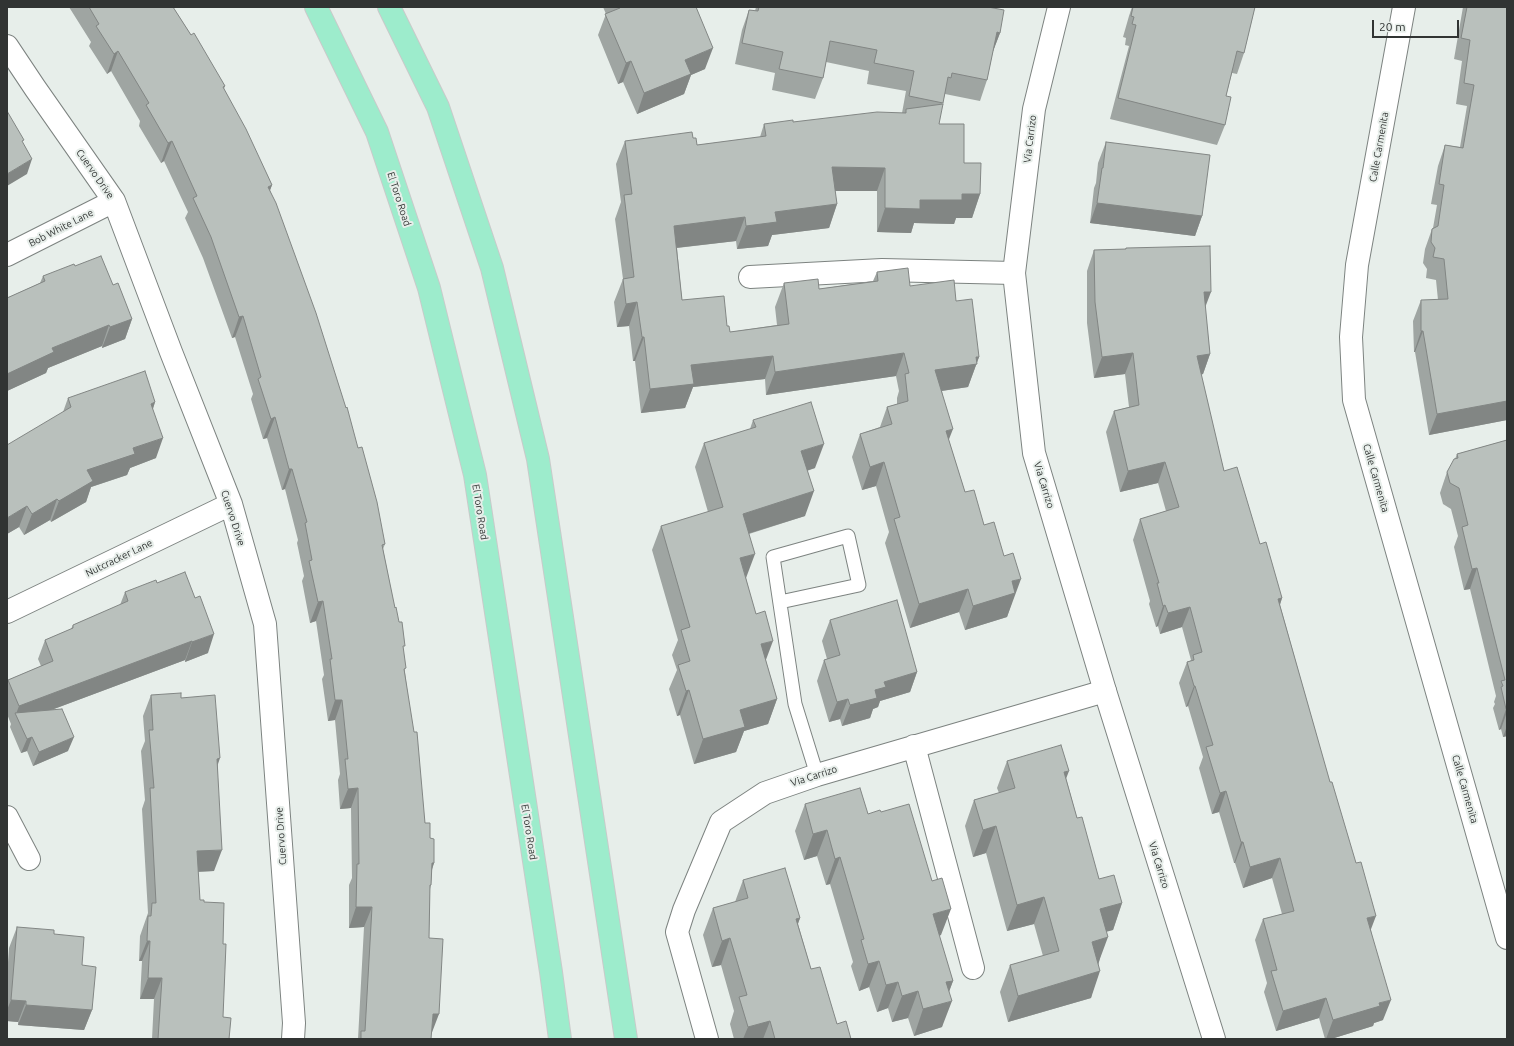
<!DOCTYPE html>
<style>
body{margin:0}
#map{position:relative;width:1514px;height:1046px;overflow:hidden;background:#e7eeea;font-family:Ubuntu,sans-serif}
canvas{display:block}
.frame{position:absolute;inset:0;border:8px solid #313433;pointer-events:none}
.scale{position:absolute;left:1372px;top:20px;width:87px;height:18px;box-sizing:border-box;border:2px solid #313433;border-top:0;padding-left:5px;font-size:12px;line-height:14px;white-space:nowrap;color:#313433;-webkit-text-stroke:3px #e7eeea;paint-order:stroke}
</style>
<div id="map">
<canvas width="1514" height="1046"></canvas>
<div class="frame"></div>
<div class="scale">20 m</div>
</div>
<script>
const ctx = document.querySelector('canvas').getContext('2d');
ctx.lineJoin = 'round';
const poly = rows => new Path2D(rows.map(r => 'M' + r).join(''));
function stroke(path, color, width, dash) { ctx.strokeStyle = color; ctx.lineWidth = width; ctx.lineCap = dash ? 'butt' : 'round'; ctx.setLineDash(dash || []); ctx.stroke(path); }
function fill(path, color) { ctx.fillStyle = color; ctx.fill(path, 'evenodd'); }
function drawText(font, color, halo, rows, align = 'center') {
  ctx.font = font + ' Ubuntu,sans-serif'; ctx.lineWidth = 4; ctx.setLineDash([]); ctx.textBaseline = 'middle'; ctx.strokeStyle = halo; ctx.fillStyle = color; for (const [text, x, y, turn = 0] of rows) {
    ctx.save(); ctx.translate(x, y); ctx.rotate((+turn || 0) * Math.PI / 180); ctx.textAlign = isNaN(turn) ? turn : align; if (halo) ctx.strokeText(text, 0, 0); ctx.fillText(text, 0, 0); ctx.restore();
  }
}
const service = poly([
 [780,602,859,585,848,536,773,557,795,704,817,775]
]);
const minor = poly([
 [1404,7,1357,265,1351,337,1354,400,1507,938],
 [7,46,35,88,114,201,171,352,231,504,265,624,294,1023,293,1039],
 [7,255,114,201],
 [750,277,882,270,1014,273],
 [7,612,231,504],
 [914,746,973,968],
 [7,817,29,859],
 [707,1039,677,932,684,910,721,822,765,793,817,775,1105,691]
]);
const tertiary = poly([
 [1059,7,1034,109,1014,273,1034,453,1105,691,1214,1039]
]);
const primary = poly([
 [316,7,377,132,429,288,475,475,551,972,560,1039],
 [389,7,438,107,492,268,538,459,626,1039]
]);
stroke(service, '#7d8380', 15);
stroke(minor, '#7d8380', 24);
stroke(tertiary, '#7d8380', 24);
stroke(primary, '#c9caca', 24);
stroke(service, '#fff', 13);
stroke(minor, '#fff', 22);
stroke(tertiary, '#fff', 22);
stroke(primary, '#9deccc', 22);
fill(poly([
 [69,7,173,7,191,35,225,86,224,89,272,185,270,190,385,544,383,549,403,650,405,673,425,823,430,838,434,863,432,870,431,885,430,889,429,938,431,1039,358,1039,364,927,349,928,349,885,352,878,351,808,340,809,338,780,340,774,335,720,328,721,322,679,324,675,316,621,310,623,302,581,304,576,297,543,298,540,285,489,282,490,267,438,263,439,251,399,253,394,235,337,232,338,203,258,185,218,188,212,164,161,161,163,139,126,140,121,111,71,107,74,89,46,91,42],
 [603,7,696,7,705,69,691,75,684,94,637,114,623,82,618,84,598,35,606,14],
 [756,7,988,7,1000,33,993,51,987,80,980,101,945,94,944,98,942,104,939,124,964,163,980,194,972,218,956,218,954,224,914,223,911,233,877,232,877,191,835,191,837,204,829,228,772,235,768,246,737,249,736,241,677,248,682,300,727,326,730,332,777,325,775,307,784,283,819,289,873,281,877,272,910,286,956,301,979,357,968,387,942,391,949,441,965,492,984,525,1012,602,1007,617,965,630,959,612,910,628,885,543,889,532,876,486,862,490,852,457,860,434,880,427,887,407,897,404,897,398,899,391,896,376,766,395,765,379,693,387,685,408,641,413,635,361,633,361,629,326,617,327,614,302,623,279,615,219,621,202,616,164,625,141,693,138,697,145,760,137,764,124,793,122,902,113,906,91,867,84,869,71,826,62,823,78,815,99,772,90,775,73,735,64,742,30,749,10,755,11],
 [1132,7,1255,7,1244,53,1237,74,1232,73,1226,96,1225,125,1217,145,1110,119,1129,46,1125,45,1126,38,1123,37,1129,16],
 [1463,7,1507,7,1507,420,1429,435,1415,352,1414,352,1413,321,1421,300,1438,300,1436,280,1426,278,1427,269,1423,263,1425,249,1432,229,1433,228,1437,205,1431,204,1438,166,1445,145,1460,147,1467,106,1456,104,1462,61,1454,59],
 [1106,142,1202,216,1195,236,1090,223,1094,188,1096,183,1098,163],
 [1126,248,1205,307,1210,354,1203,374,1201,375,1224,471,1260,544,1282,598,1280,605,1371,930,1383,1020,1374,1023,1373,1026,1331,1039,1325,1039,1319,1018,1276,1031,1264,992,1267,983,1255,940,1263,919,1282,914,1272,878,1243,888,1235,863,1234,863,1219,812,1212,814,1199,768,1203,757,1188,706,1186,707,1179,683,1187,662,1190,661,1191,660,1182,627,1160,634,1158,626,1156,627,1149,604,1150,601,1133,540,1140,519,1166,511,1158,483,1120,492,1106,432,1114,411,1129,407,1125,374,1094,378,1087,323,1087,271,1094,250,1125,249],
 [75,266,113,285,132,319,125,339,102,348,102,346,48,368,46,373,7,391,7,298,40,283,43,276],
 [68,398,155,402,153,409,156,458,130,468,127,475,91,487,86,502,51,522,50,520,24,535,19,527,7,534,63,412],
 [753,420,815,468,807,471,805,516,749,534,746,578,766,661,777,699,768,724,744,731,736,752,694,764,680,715,677,716,669,689,677,670,672,655,678,640,652,550,661,526,708,512,695,467,704,443,750,429],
 [1507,440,1507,736,1503,737,1501,729,1499,730,1493,708,1495,704,1494,702,1496,696,1470,589,1464,590,1454,547,1458,536,1451,509,1443,504,1440,493,1447,472,1455,459,1457,454],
 [157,583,208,653,185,662,185,660,54,709,68,751,33,766,27,751,21,753,10,727,11,724,7,714,7,683,8,680,41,666,38,659,45,640,71,629,73,625,120,605,125,592],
 [830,620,917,672,910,692,880,701,878,707,873,709,870,718,842,726,840,719,829,722,817,681,824,660,827,659,822,641],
 [151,695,181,698,218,766,214,871,198,872,200,900,204,902,223,944,223,1017,229,1039,152,1039,154,999,140,999,142,961,139,961,140,936,148,913,142,809,145,800,141,751,145,741,143,716],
 [1007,761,1066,778,1077,818,1099,879,1122,903,1113,930,1106,931,1091,998,1008,1022,1000,992,1010,965,1043,956,1034,924,1007,931,986,853,973,857,965,826,974,800,999,793,997,788],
 [805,804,868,814,941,935,939,936,953,981,949,991,942,1027,914,1036,908,1018,892,1022,888,1008,877,1012,869,987,859,991,851,966,853,962,830,884,826,885,817,856,804,860,795,831],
 [743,880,800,918,798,924,811,969,837,1024,851,1039,734,1039,730,1024,734,1011,721,965,712,967,703,935,713,908,735,902],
 [17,927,54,934,82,965,92,1010,84,1030,18,1025,18,1022,7,1021,7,976,9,948]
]), '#9fa5a2');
fill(poly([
 [997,32,1000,33,992,54],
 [713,48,705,69,691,75,684,94,637,114,644,93,685,60],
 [118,51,111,71,107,74,114,54],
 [631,61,623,82,618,84,626,63],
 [172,141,164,161,161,163,168,143],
 [32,159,27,174,7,186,7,174],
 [832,167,885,168,877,191,824,191],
 [272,185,264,206,268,187],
 [962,194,980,194,972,218,956,218,954,224,914,223,911,233,877,232,885,208,920,200],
 [1097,203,1202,216,1195,236,1090,223],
 [837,204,829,228,772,235,768,246,737,249,746,226,775,212],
 [745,217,736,241,666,249,674,226],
 [1204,292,1211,292,1203,313],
 [637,302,629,326,617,327,626,304],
 [243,316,235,337,232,338,239,317],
 [132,319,125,339,102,348,110,327],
 [109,325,102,346,48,368,46,373,7,391,7,374,52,348],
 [1421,331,1423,331,1415,352,1414,352],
 [642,337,644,337,635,361,633,361],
 [904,353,896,376,766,395,775,372],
 [1133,353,1125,374,1094,378,1102,357],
 [1210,354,1203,374,1189,376,1197,356],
 [773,356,765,379,693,387,685,408,641,413,650,389,691,365],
 [976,357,979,357,968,387,927,393,935,370],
 [1507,401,1507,420,1429,435,1437,414],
 [155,402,148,423,151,404],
 [275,417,267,438,263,439,271,419],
 [953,429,944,452,946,431],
 [163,438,156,458,130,468,127,475,91,487,86,502,51,522,59,501,87,470,133,448],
 [824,444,815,468,792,475,801,451],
 [884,462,876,486,862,490,870,467],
 [1165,462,1158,483,1120,492,1128,471],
 [289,469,292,469,285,489,282,490],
 [814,491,805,516,734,538,743,514],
 [57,499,50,520,24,535,32,514],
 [27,506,19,527,7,534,7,518],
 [755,554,746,578,740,558],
 [1477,568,1470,589,1464,590,1472,569],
 [1021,579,1007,617,965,630,973,606,1012,581],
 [968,589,959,612,910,628,919,604],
 [1282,598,1275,619,1278,599],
 [323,601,316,621,310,623,318,602],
 [1165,605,1158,626,1156,627,1163,606],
 [1190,607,1182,627,1160,634,1168,613],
 [214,634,208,653,185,662,192,642],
 [192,641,185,660,19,722,16,714,19,706],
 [773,641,764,665,761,644],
 [917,672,910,692,880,701,878,707,873,709,870,718,842,726,850,705,875,690,884,682],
 [1194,686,1195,686,1188,706,1186,707],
 [689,690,680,715,677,716,686,691],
 [777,699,768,724,744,731,736,752,694,764,703,739,740,710],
 [848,699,840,719,829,722,837,702],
 [335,700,342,700,335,720,328,721],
 [1506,709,1507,709,1507,712,1501,729,1499,730],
 [1507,726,1507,736,1503,737],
 [32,737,27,751,21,753,27,739],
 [74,737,68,751,33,766,39,752],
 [220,758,213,779,217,759],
 [1069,771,1059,797,1064,772],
 [358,788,351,808,340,809,348,789],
 [1226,791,1219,812,1212,814,1220,793],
 [996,826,986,853,973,857,983,830],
 [827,830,817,856,804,860,813,834],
 [1241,842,1243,842,1235,863,1234,863],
 [222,850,214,871,189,872,197,851],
 [840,857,830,884,826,885,835,859],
 [1280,858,1272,878,1243,888,1250,867],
 [432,863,434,863,427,883],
 [1044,897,1034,924,1007,931,1017,905],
 [1122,903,1113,930,1091,936,1100,909],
 [356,907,372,907,364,927,349,928],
 [951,909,941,935,923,940,933,914],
 [1376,916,1368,937,1367,918],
 [800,918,790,944,796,919],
 [1108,937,1098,964,1092,942],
 [730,938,721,965,712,967,722,941],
 [147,941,150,941,142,961,139,961],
 [879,961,869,987,859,991,868,964],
 [1100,971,1091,998,1008,1022,1018,996],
 [148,978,162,978,154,999,140,999],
 [953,981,945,1003,952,1001,942,1027,914,1036,923,1009,946,982],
 [898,982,888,1008,877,1012,886,985],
 [918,991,908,1018,892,1022,902,996],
 [1326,998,1319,1018,1276,1031,1283,1011],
 [11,1000,26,1001,18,1022,7,1021,7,1010],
 [1391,1000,1383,1020,1374,1023,1373,1026,1331,1039,1326,1039,1333,1020,1379,1003],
 [26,1005,92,1010,84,1030,18,1025],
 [433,1014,439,1014,431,1035],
 [770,1021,763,1039,743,1039,748,1027]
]), '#828684');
const building = poly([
 [89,7,173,7,191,35,194,33,225,86,223,87,246,129,272,185,268,187,276,203,316,313,346,408,347,407,358,448,362,447,377,502,385,544,382,545,395,608,396,607,399,622,402,622,405,646,403,646,406,668,404,669,414,732,417,732,425,823,430,823,430,838,434,839,434,863,432,863,431,885,430,885,429,938,443,939,439,1014,433,1014,431,1039,361,1039,361,1031,365,1031,372,907,356,907,357,864,359,864,358,788,348,789,345,759,348,759,342,700,335,700,330,659,332,659,323,601,318,602,309,561,312,560,305,523,307,522,292,469,289,469,275,417,271,419,258,379,261,377,243,316,239,317,211,237,193,198,197,196,172,141,168,143,146,105,149,103,118,51,114,54,96,26,99,24,89,7],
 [619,7,696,7,713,48,685,60,691,74,644,93,631,61,626,63,605,14,620,8,619,7],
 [759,7,988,7,1004,10,1000,33,997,32,987,80,952,73,951,78,948,77,943,103,909,96,914,71,874,63,877,50,830,41,823,78,779,69,783,52,742,43,749,10,758,11,759,7],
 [1133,7,1255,7,1244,53,1237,51,1226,96,1231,97,1225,125,1118,98,1136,25,1132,24,1134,17,1131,16,1133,7],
 [1467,7,1507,7,1507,401,1437,414,1423,331,1421,331,1421,300,1448,299,1444,259,1433,257,1435,248,1431,242,1432,229,1438,226,1444,185,1439,184,1445,145,1463,148,1474,85,1464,83,1470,40,1461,38,1467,7],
 [943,104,939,124,964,124,964,163,981,163,980,194,962,194,962,200,920,200,920,209,885,208,885,168,832,167,837,204,775,212,777,222,746,226,745,217,674,226,682,300,724,296,727,326,729,326,730,332,789,324,784,283,818,279,819,289,878,281,877,272,908,268,910,286,954,280,956,301,972,299,979,357,976,357,977,364,935,370,953,429,946,431,965,492,974,490,984,525,994,522,1004,556,1013,553,1021,579,1012,581,1015,593,973,606,968,589,919,604,894,519,900,517,884,462,870,467,860,434,892,424,887,407,908,401,905,374,909,373,904,353,775,372,773,356,691,365,694,384,650,389,644,337,642,337,637,302,626,304,623,279,634,277,624,195,632,194,625,141,692,132,693,138,696,138,697,145,766,136,764,124,793,120,793,122,877,112,906,113,906,109,943,104],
 [7,111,24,140,22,141,32,159,7,174,7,111],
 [1106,142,1210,155,1202,216,1097,203,1102,168,1103,168,1106,142],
 [1210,246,1211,292,1204,292,1210,354,1197,356,1224,471,1237,467,1260,544,1266,542,1282,598,1278,599,1330,782,1332,782,1356,863,1361,862,1376,916,1367,918,1391,1000,1379,1003,1380,1006,1333,1020,1326,998,1283,1011,1271,971,1277,970,1263,919,1294,911,1280,858,1250,867,1243,842,1241,842,1226,791,1220,793,1206,747,1213,745,1195,686,1194,686,1187,662,1194,660,1193,655,1202,652,1190,607,1168,613,1165,605,1163,606,1157,583,1159,583,1140,519,1179,507,1165,462,1128,471,1114,411,1139,405,1133,353,1102,357,1095,302,1094,250,1126,249,1126,248,1210,246],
 [101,256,113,285,118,283,132,319,110,327,109,325,52,348,54,352,7,374,7,298,45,281,43,276,74,264,75,266,101,256],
 [145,371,155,402,151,404,163,438,133,448,135,454,87,470,93,481,59,501,57,499,32,514,27,506,7,518,7,445,71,407,68,398,145,371],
 [811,402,824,444,801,451,814,491,743,514,755,554,740,558,756,614,765,611,773,641,761,644,777,699,740,710,745,727,703,739,689,690,686,691,678,665,690,661,681,630,690,627,661,526,723,507,704,443,756,427,753,420,811,402],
 [1507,440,1507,709,1506,709,1501,687,1503,686,1501,681,1505,680,1477,568,1472,569,1462,527,1468,525,1459,488,1450,483,1447,472,1454,459,1458,458,1457,454,1507,440],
 [185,572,195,598,200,596,214,634,192,642,192,641,19,706,8,680,53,661,45,640,73,628,73,625,128,601,125,592,156,580,157,583,185,572],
 [897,600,917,672,884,682,886,687,875,690,877,698,850,705,848,699,837,702,824,660,840,655,830,620,897,600],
 [181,693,181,698,215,695,220,758,217,759,222,850,197,851,200,900,204,900,204,902,224,903,223,944,226,944,223,1017,231,1018,229,1039,158,1039,162,978,148,978,150,941,147,941,148,916,151,916,152,903,156,903,150,788,154,788,149,730,153,730,151,695,181,693],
 [62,709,74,737,39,752,32,737,27,739,15,713,62,709],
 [1061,745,1069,771,1064,772,1077,818,1082,817,1099,879,1114,875,1122,903,1100,909,1108,937,1092,942,1100,971,1018,996,1010,965,1059,951,1044,897,1017,905,996,826,983,830,974,800,1015,788,1007,761,1061,745],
 [860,788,868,814,880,810,881,812,909,804,932,881,942,878,951,909,933,914,953,981,946,982,952,1001,923,1009,918,991,902,996,898,982,886,985,879,961,868,964,861,940,864,939,840,857,835,859,827,830,813,834,805,804,860,788],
 [785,868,800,918,796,919,811,969,820,967,837,1024,846,1021,851,1039,775,1039,770,1021,748,1027,739,997,747,995,730,938,722,941,713,908,748,898,743,880,785,868],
 [17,927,54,930,54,934,84,937,82,965,96,967,92,1010,26,1005,26,1001,11,1000,17,927]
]);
fill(building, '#b9c0bc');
stroke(building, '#828684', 1);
drawText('10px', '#313433', '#e7eeea', [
 ["Via Carrizo",1030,139,-83],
 ["Calle Carmenita",1379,147,-80],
 ["Cuervo Drive",95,174,55],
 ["El Toro Road",399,199,72],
 ["Bob White Lane",61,228,-27],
 ["Calle Carmenita",1376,478,74],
 ["Via Carrizo",1044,485,73],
 ["El Toro Road",480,512,81],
 ["Cuervo Drive",233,518,72],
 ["Nutcracker Lane",119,558,-26],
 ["Via Carrizo",814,776,-18],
 ["Calle Carmenita",1465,789,74],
 ["El Toro Road",529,832,81],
 ["Cuervo Drive",281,836,-94],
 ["Via Carrizo",1159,865,73]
]);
</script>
